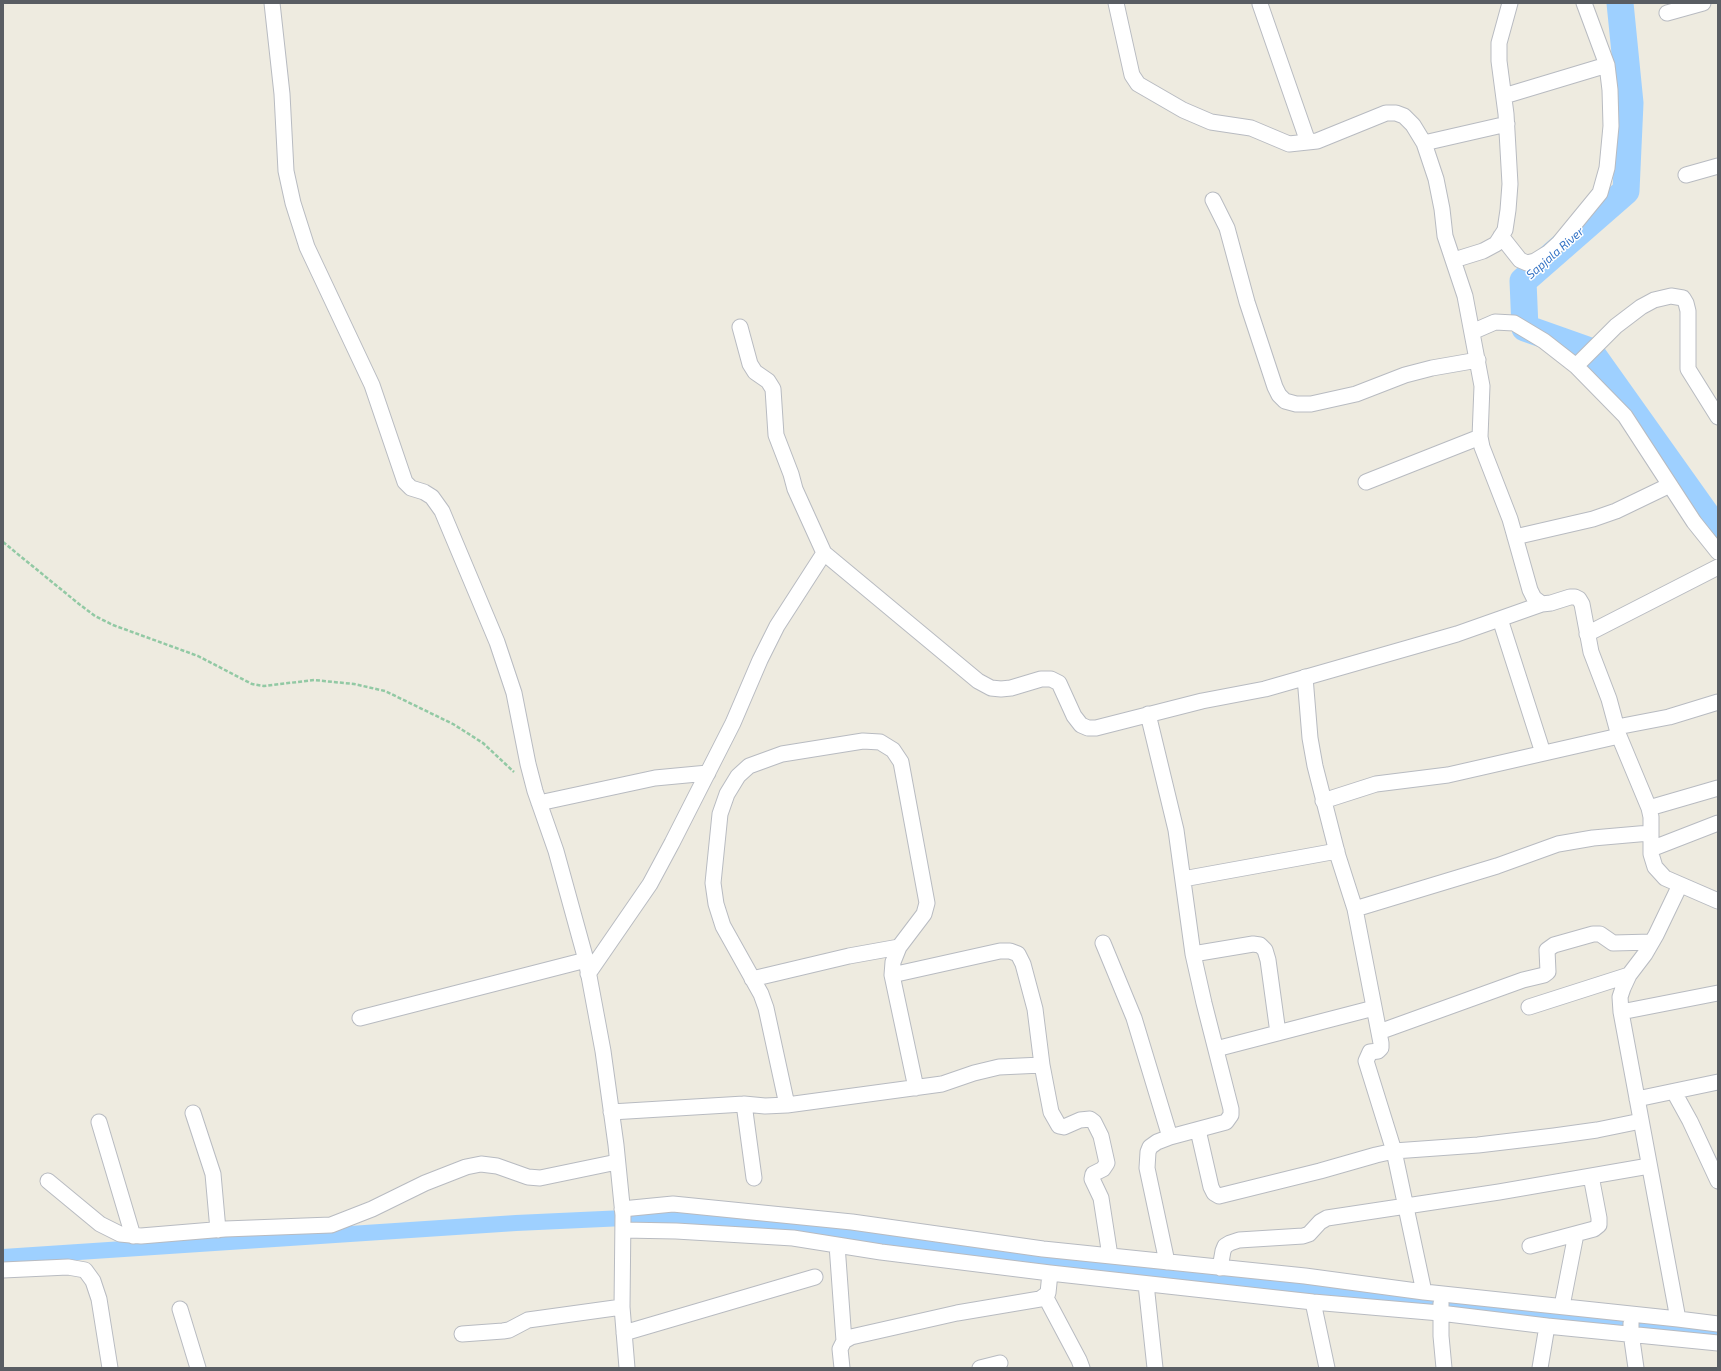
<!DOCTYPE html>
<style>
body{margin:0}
#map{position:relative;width:1721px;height:1371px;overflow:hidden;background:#eeebe0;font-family:"Exo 2",sans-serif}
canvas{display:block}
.frame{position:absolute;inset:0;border:4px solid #595d63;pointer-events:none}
</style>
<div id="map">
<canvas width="1721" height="1371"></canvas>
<div class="frame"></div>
</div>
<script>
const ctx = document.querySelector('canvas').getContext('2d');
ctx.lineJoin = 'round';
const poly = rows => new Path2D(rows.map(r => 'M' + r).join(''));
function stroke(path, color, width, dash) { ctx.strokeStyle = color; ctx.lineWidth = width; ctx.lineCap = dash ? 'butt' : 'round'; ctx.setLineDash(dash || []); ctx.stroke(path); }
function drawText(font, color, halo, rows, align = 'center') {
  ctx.font = font + ' "Exo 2",sans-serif'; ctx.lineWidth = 3; ctx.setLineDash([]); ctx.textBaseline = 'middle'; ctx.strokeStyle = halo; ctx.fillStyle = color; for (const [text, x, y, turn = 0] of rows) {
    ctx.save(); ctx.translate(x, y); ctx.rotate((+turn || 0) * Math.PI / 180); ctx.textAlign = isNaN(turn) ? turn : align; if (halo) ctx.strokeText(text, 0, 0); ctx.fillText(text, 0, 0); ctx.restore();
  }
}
stroke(poly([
 [3,1257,516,1223,668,1216,774,1225,975,1252,1655,1325,1718,1334]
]), '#9ed0ff', 16);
stroke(poly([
 [1620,3,1630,103,1626,191,1523,281,1525,328,1590,351,1718,531]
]), '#9ed0ff', 27);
const street = poly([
 [272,3,282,94,286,171,293,203,307,247,372,385,405,482,411,488,424,492,432,497,442,511,497,642,514,693,528,764,535,791,556,851,586,960,603,1051,616,1145,623,1215,622,1307,627,1368],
 [1116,3,1132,75,1138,84,1183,110,1211,122,1251,128,1289,144,1317,141,1386,113,1396,113,1404,116,1413,125,1424,143,1436,179,1442,209,1445,236,1465,296,1482,386,1480,437,1482,447,1510,519,1530,590,1534,598,1542,604,1551,603,1570,597,1575,597,1579,599,1582,604,1591,652,1609,699,1619,736,1649,808,1651,817,1651,854,1655,867,1665,878,1718,901],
 [1260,4,1308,142],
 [1667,13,1703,3],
 [1504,96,1607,65],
 [1424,143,1507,124],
 [1686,175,1718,166],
 [1213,200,1227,228,1247,302,1275,387,1279,395,1285,401,1296,404,1311,404,1356,394,1405,375,1432,368,1478,360],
 [1501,236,1520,260,1527,263,1535,261,1548,253,1559,243,1600,193,1607,168,1611,126,1610,90,1607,65,1584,3],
 [1454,260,1483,251,1496,244,1505,230,1508,210,1510,184,1506,114,1499,61,1499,43,1510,3],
 [1472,332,1495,322,1514,323,1544,341,1576,366,1625,416,1694,522,1718,552],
 [1576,366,1616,326,1641,307,1654,300,1671,296,1683,298,1686,303,1688,311,1688,369,1718,417],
 [1366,482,1480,437],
 [1515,537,1593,519,1616,511,1670,485],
 [824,553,978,681,991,688,1001,689,1011,688,1041,679,1051,679,1059,683,1074,716,1081,725,1088,728,1096,728,1202,701,1265,689,1457,634,1542,604],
 [1500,619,1543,753],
 [1587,634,1718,567],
 [1305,677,1310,738,1315,766,1338,856,1355,909,1381,1043,1381,1048,1378,1051,1370,1052,1366,1061,1394,1151,1424,1292],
 [1148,714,1176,830,1193,954,1204,1003,1231,1109,1231,1115,1226,1122,1170,1137,1157,1142,1150,1147,1148,1152,1147,1168,1167,1262],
 [1617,727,1669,717,1718,702],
 [1323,801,1376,784,1448,775,1619,736],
 [539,803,655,778,708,773],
 [1649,808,1718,788],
 [1651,849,1718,823],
 [1183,879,1337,851],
 [1680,885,1656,935,1645,954,1629,975,1623,988,1620,997,1621,1012,1678,1319,1718,1324],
 [1355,909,1497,866,1558,844,1593,838,1650,833],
 [1103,943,1134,1018,1170,1137],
 [1193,954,1253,944,1260,945,1265,950,1268,960,1278,1033],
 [588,974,650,884,672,843,733,723,760,660,777,626,824,553,795,489,791,474,776,435,773,389,768,381,755,372,750,364,740,327],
 [892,975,1000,951,1010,951,1018,954,1023,964,1035,1009,1042,1065,1051,1112,1059,1126,1064,1127,1080,1120,1090,1119,1094,1122,1101,1136,1107,1163,1103,1169,1093,1174,1092,1179,1101,1198,1110,1256],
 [752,979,849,956,899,947],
 [1529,1007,1629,975],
 [1621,1012,1718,993],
 [360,1018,586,960],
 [1379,1032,1523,980,1544,975,1548,972,1547,950,1554,945,1593,934,1600,934,1613,943,1652,942],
 [1216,1049,1374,1008],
 [1674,1092,1690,1121,1718,1181],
 [1637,1099,1718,1082],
 [744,1104,754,1178],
 [787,1105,766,1008,761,994,723,926,716,904,713,883,720,814,727,794,738,776,749,766,782,754,863,741,880,742,893,750,901,762,927,903,924,914,899,947,893,962,892,975,916,1088],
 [611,1112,744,1104,765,1106,787,1105,942,1084,974,1073,999,1067,1042,1065],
 [193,1113,213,1174,218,1230],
 [99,1122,133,1236],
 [1198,1130,1211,1187,1214,1193,1219,1196,1320,1171,1376,1155,1394,1151,1478,1145,1554,1136,1597,1130,1641,1121],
 [48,1181,100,1224,120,1234,141,1236,225,1229,331,1225,372,1209,425,1183,466,1167,481,1164,497,1166,528,1177,540,1178,617,1162],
 [622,1209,673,1204,852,1222,1043,1249,1305,1276,1424,1292,1678,1319],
 [623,1230,676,1231,793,1238,881,1252,1050,1273,1313,1302,1440,1313,1547,1326,1718,1343],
 [837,1245,844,1341],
 [1530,1246,1594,1229,1599,1225,1599,1218,1591,1176],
 [1220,1268,1223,1251,1225,1246,1230,1243,1239,1240,1303,1236,1309,1234,1320,1222,1327,1218,1499,1192,1649,1166],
 [3,1270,68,1267,85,1270,93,1281,99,1299,110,1368],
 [1146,1284,1155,1368],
 [1045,1296,1079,1360,1082,1368],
 [1313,1302,1327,1368],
 [1441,1303,1441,1336,1444,1368],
 [1562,1306,1576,1234],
 [180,1309,198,1368],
 [1631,1323,1631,1333,1636,1368],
 [624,1333,815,1277],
 [462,1334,503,1331,509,1330,528,1320,622,1307],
 [842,1368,840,1349,844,1341,851,1337,957,1313,1040,1299,1048,1293,1050,1273],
 [980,1368,1000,1363],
 [1540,1368,1547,1326]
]);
stroke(street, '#b8bbc1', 17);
stroke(poly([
 [3,542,79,604,95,616,113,625,198,656,252,684,264,686,314,680,354,684,385,691,453,724,483,743,514,772]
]), '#92c9a4', 2.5, [4, 2]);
stroke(street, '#fff', 15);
drawText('italic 12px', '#3473c5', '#fff', [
 ["Sapjala River",1555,253,-41]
]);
</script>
